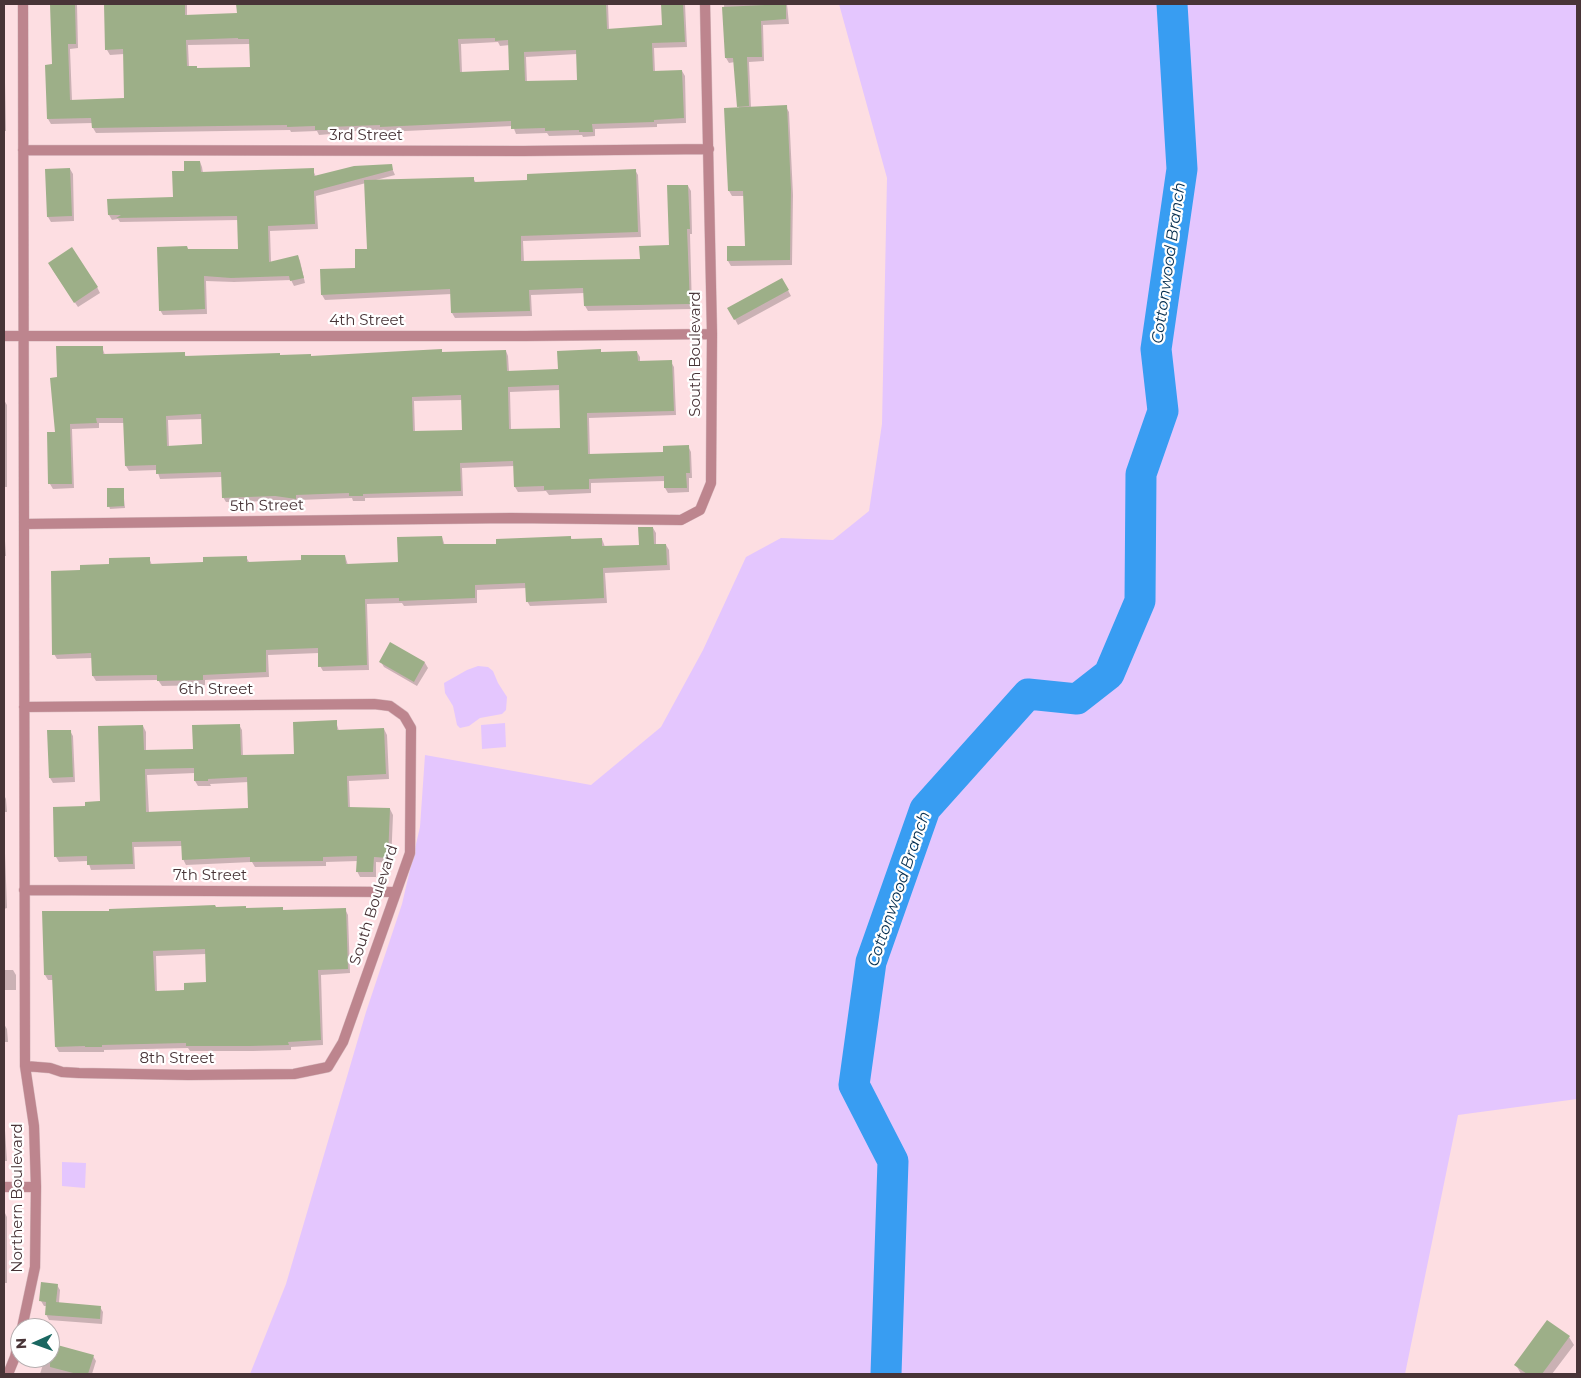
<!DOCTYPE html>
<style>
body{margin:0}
#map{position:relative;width:1581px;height:1378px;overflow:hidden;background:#fddee2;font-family:Montserrat,sans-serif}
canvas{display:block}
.frame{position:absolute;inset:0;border:5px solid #483437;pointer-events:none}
.north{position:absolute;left:10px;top:1318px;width:50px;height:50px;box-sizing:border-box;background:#fff;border:1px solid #b6aeaf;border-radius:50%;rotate:268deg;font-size:14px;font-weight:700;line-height:20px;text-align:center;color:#483437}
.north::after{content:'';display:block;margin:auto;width:18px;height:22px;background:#1a6761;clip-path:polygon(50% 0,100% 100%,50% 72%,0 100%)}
</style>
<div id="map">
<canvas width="1581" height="1378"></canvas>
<div class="frame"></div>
<div class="north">N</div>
</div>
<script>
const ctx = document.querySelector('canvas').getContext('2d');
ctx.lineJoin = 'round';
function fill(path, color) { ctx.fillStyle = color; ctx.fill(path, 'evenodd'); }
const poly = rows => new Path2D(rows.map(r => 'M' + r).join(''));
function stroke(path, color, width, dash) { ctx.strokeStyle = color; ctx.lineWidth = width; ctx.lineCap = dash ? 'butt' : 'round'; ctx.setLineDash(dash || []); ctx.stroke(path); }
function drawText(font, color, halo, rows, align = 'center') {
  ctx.font = font + ' Montserrat,sans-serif'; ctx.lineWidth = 4.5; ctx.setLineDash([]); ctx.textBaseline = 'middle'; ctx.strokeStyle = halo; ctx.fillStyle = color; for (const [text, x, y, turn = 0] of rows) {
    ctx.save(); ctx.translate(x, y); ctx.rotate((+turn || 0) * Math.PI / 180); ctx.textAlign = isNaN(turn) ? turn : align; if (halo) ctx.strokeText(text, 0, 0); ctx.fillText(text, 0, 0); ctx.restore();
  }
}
fill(poly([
 [839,4,1577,4,1577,1099,1458,1115,1405,1374,250,1374,286,1284,366,1012,402,904,420,827,425,755,591,785,661,727,703,650,746,557,781,538,833,540,869,511,882,424,887,178],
 [478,666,488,667,493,671,498,683,507,697,506,710,502,714,480,718,469,726,460,728,457,725,453,706,445,693,444,683,467,670],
 [505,723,506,747,482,749,481,725],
 [62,1162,86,1163,85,1188,62,1186]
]), '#e4c6fe');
fill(poly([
 [51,4,77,4,78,48,70,49,72,101,126,99,124,54,110,55,107,50,105,4,187,4,187,16,238,15,238,4,411,4,411,7,464,4,608,4,609,30,663,26,662,4,685,4,687,47,654,48,655,72,682,71,685,76,686,123,657,124,657,127,595,129,595,136,583,137,582,135,549,136,547,133,516,134,513,126,384,132,383,130,331,132,331,134,319,135,317,131,291,132,290,130,96,133,93,128,93,123,51,124,48,119,46,66,54,66],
 [498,42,500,46,510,45,511,71,462,73,461,44],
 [250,44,251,68,198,70,189,67,188,45],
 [577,54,578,81,527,83,526,57],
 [724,4,787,4,789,24,763,25,764,61,749,62,751,108,786,107,789,112,793,195,792,265,731,266,728,261,746,247,744,196,732,196,729,191,725,109,739,109,735,62,729,63,726,58],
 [4,34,6,131,4,131,5,160,4,160],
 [200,162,202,167,203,173,313,170,316,177,391,166,395,175,376,180,473,178,476,183,528,182,635,170,638,175,641,237,523,241,524,262,641,260,671,246,688,186,691,191,692,234,690,234,692,309,588,311,585,306,585,293,531,295,532,316,455,318,452,313,452,294,325,300,322,295,356,269,368,250,366,183,316,196,318,229,270,231,271,263,298,256,300,261,305,283,294,286,291,280,234,282,206,281,207,314,163,315,160,310,188,250,240,251,239,220,120,222,118,219,112,220,109,215,174,198,186,172],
 [70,169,73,174,74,221,51,222,48,217],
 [52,269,97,287,100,293,78,307],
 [782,279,791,296,738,325,729,308],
 [102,347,105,355,184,353,186,357,311,357,441,351,443,353,506,351,508,356,509,372,559,370,600,351,602,353,637,352,640,357,640,363,671,362,674,367,676,415,589,418,590,455,664,453,688,446,691,452,692,478,689,478,689,492,668,493,665,488,665,481,591,483,591,493,549,495,546,491,518,492,515,487,515,466,462,468,463,496,365,498,365,501,353,501,352,498,299,500,298,504,278,501,226,502,223,497,222,477,160,479,157,470,129,471,126,466,125,423,99,423,99,428,72,429,74,488,53,489,50,484,48,433,57,433,58,378],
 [560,390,561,429,511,430,510,392],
 [463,400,464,431,415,432,414,401],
 [203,419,204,446,169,447,168,420],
 [4,400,7,405,7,487,4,487],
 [123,489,125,508,110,509,109,506],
 [653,528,656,533,656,545,666,545,669,550,670,570,605,573,607,603,530,606,527,601,527,588,477,590,477,603,404,606,402,603,367,604,369,670,323,671,320,666,319,653,268,655,269,677,205,680,205,685,162,686,158,680,96,681,93,676,93,658,57,659,54,654,81,571,110,565,149,558,152,565,204,564,246,557,249,562,302,562,345,556,348,565,399,563,442,537,445,546,498,545,571,538,572,540,602,539,605,547,640,546],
 [4,538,5,541,6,556,4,556],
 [391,644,425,663,428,668,417,686,384,667,381,662],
 [336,722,339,731,384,729,387,735,389,779,349,781,350,808,390,809,393,815,391,863,376,862,376,877,360,877,357,871,358,861,326,862,326,866,255,867,252,862,186,865,183,859,183,846,134,847,135,869,91,870,88,861,59,862,56,857,86,807,102,802,143,726,146,732,146,752,194,750,239,725,242,730,243,757,296,755],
 [195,773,195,781,198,786,211,786,210,784,249,782,250,809,149,813,147,775],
 [70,731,73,736,75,782,53,783,50,778],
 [4,795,6,799,7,812,4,812],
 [4,826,7,908,4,909,5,942,4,942],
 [216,908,284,911,345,909,348,915,350,973,321,975,323,1045,291,1047,291,1050,253,1051,190,1051,188,1048,104,1050,104,1052,59,1052,56,1047,54,980,48,980,45,975],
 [206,954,207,983,185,991,157,992,156,956],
 [4,970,13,970,16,975,16,990,4,990],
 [4,1024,7,1029,8,1042,4,1042],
 [4,1115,7,1161,4,1161],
 [4,1211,7,1217,7,1283,4,1283],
 [57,1285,60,1290,59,1303,100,1307,103,1312,102,1324,49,1320,46,1314,47,1306,44,1306,41,1301],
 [1569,1337,1574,1345,1552,1374,1521,1374,1516,1365],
 [50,1344,93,1356,96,1361,92,1374,40,1374,45,1358,50,1358]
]), '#0003');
stroke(poly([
 [886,1374,893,1161,854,1085,871,962,925,809,1028,694,1077,699,1109,674,1140,601,1141,474,1163,411,1156,349,1182,169,1172,4]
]), '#389df2', 31);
fill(poly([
 [50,4,75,4,76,44,68,44,70,100,124,98,123,49,105,50,104,4,185,4,185,15,237,13,236,4,409,4,409,5,456,4,606,4,607,29,662,25,661,4,683,4,685,42,652,43,653,71,682,70,684,118,654,120,654,122,592,124,593,132,579,132,579,130,545,131,545,128,511,129,511,121,380,127,380,125,329,127,329,130,315,130,315,126,287,127,287,125,92,128,91,118,47,119,45,65,52,64],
 [238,38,238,39,249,39,250,67,197,68,197,66,187,66,186,40],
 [495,38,495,41,508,40,509,70,460,72,458,39],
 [576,50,577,80,525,81,524,52],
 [786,4,786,19,761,21,762,57,747,57,749,106,737,107,733,58,725,58,722,7],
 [787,105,791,189,790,260,727,261,727,246,745,246,743,191,728,191,724,108],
 [184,161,200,161,201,172,314,168,314,176,354,166,392,164,393,170,314,191,315,224,268,226,269,262,298,255,304,278,290,281,289,276,231,278,204,276,205,309,159,311,157,247,187,246,188,249,238,249,237,216,116,218,121,215,108,215,107,199,173,197,172,171,184,171],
 [70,168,72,216,47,217,45,169],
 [636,169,638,232,521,236,521,261,640,259,639,246,669,245,667,185,688,185,690,229,687,229,690,304,584,306,583,288,529,290,530,311,451,313,450,289,321,295,320,269,355,268,355,249,367,249,364,180,474,177,474,182,527,180,527,174],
 [72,247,98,287,74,303,48,263],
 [782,278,789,290,734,320,727,308],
 [56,346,103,346,103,354,185,352,185,356,280,353,280,355,311,354,311,356,442,349,442,352,506,350,507,371,558,369,557,351,601,349,601,352,637,351,638,361,672,360,674,411,587,413,588,454,663,452,663,446,689,445,690,473,686,473,687,488,664,488,664,476,589,479,589,489,544,490,544,486,514,487,513,461,460,463,461,491,363,494,363,496,349,496,349,493,296,495,296,499,275,496,222,498,221,472,156,474,156,465,125,466,123,418,96,418,97,423,70,424,72,484,48,484,47,432,55,432,50,378,57,377],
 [559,385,560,428,509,429,508,387],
 [461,395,462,430,413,431,412,397],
 [201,414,202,444,167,446,166,416],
 [107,488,124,488,124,506,107,507],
 [638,527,653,527,654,544,666,544,667,565,603,568,604,598,526,602,525,583,475,585,475,598,399,601,399,598,365,599,367,665,318,667,318,648,266,650,266,672,203,675,203,680,157,681,157,675,92,676,91,653,52,655,51,571,80,570,80,565,109,564,109,558,150,557,150,564,203,562,203,557,247,556,247,562,301,560,301,555,345,555,346,564,398,562,397,537,442,536,443,544,496,544,496,539,571,536,571,539,602,538,602,546,639,545],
 [390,642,425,662,414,682,379,662],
 [337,720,337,730,384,728,386,774,347,776,348,807,390,808,388,858,374,857,373,872,356,872,357,856,323,857,323,861,250,862,250,857,182,860,181,841,132,842,133,864,87,865,87,856,54,857,53,807,85,806,85,802,100,801,98,726,143,725,144,750,193,749,192,725,240,724,241,755,294,754,293,722],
 [194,768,194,781,208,781,208,779,247,777,248,808,146,812,145,769],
 [47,730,71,730,73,777,49,778],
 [215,905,216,907,246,906,246,908,283,907,283,910,346,908,348,969,318,970,321,1040,288,1042,289,1045,250,1046,186,1046,186,1043,102,1045,102,1047,85,1047,85,1046,55,1047,52,975,44,975,42,911,109,911,109,909],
 [205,949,206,982,184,983,184,990,155,991,153,951],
 [41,1282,58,1284,56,1302,101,1306,100,1319,45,1315,46,1302,39,1301],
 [1547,1320,1570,1336,1542,1374,1527,1374,1514,1365],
 [50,1343,94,1355,88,1374,77,1374,50,1367]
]), '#9daf88');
const street = poly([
 [23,150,523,151,709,149],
 [4,336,525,336,712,334],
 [24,524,511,518,681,520,700,510,711,483,712,334,705,4],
 [24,707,374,704,390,706,404,716,411,728,410,853,343,1042,328,1067,294,1074,188,1075,79,1073,62,1072,50,1068,25,1066],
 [24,890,396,892],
 [4,1187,36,1187],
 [22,1328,35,1267,36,1187,34,1126,25,1066,23,4],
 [8,1374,15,1357,20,1335]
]);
stroke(street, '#d9bcc0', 11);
stroke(street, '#bd858e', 10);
drawText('15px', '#483437', '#fff', [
 ["3rd Street",366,136],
 ["4th Street",367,321],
 ["South Boulevard",696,354,-90],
 ["5th Street",267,506,-1],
 ["6th Street",216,690],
 ["7th Street",210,876],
 ["South Boulevard",374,905,-72],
 ["8th Street",177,1059],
 ["Northern Boulevard",18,1198,-90]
]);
drawText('italic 16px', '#062f50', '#fff', [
 ["Cottonwood Branch",1169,263,-82],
 ["Cottonwood Branch",899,889,-71]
]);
</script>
